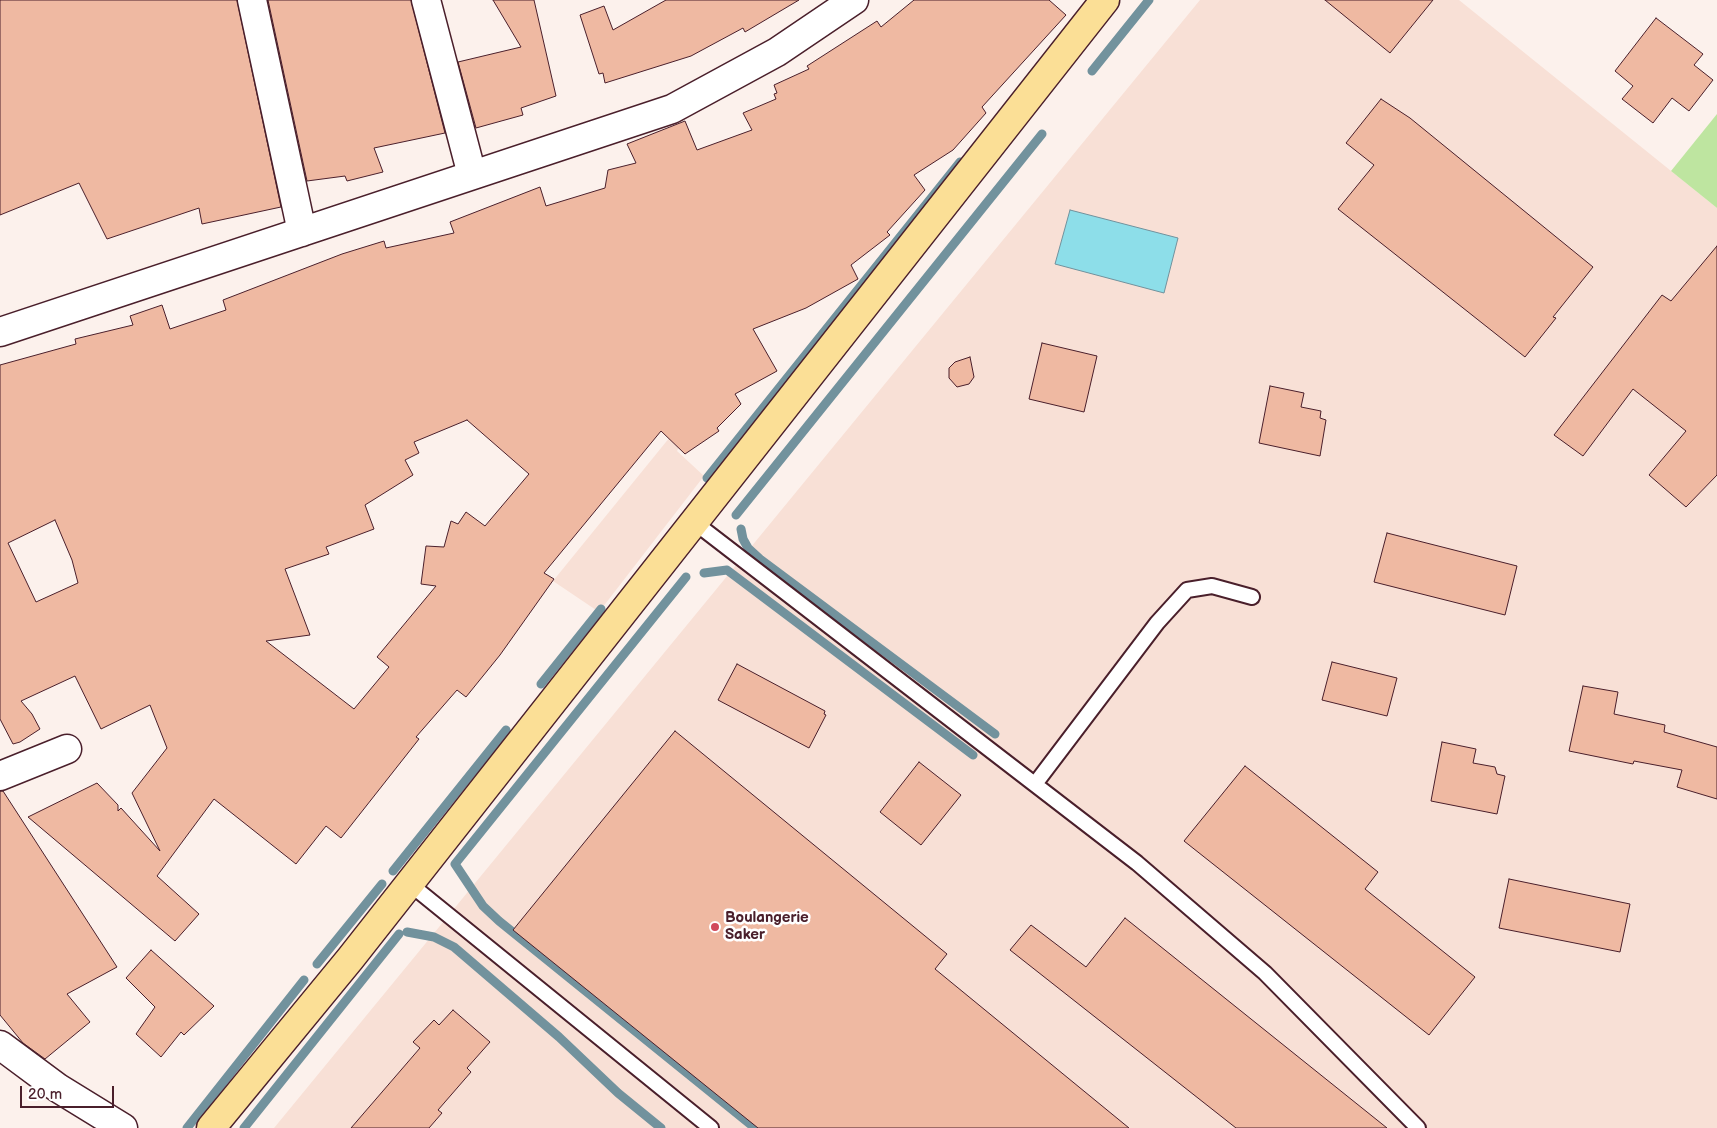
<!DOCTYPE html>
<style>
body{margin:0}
#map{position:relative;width:1717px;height:1128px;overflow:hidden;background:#fcf1ec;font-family:"Balsamiq Sans",sans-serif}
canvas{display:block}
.scale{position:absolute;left:20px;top:1086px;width:94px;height:22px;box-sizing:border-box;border:2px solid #4a1f2b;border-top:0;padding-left:6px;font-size:15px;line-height:18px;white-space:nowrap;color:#4a1f2b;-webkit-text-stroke:4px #fff;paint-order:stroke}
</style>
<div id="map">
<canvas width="1717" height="1128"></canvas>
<div class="scale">20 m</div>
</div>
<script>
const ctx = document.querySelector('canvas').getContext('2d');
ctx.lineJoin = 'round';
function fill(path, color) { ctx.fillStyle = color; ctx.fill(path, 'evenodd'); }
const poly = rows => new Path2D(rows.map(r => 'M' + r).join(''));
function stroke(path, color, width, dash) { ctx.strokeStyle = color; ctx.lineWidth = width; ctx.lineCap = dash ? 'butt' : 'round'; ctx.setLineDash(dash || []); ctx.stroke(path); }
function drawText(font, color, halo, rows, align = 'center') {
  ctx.font = font + ' "Balsamiq Sans",sans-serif'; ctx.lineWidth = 5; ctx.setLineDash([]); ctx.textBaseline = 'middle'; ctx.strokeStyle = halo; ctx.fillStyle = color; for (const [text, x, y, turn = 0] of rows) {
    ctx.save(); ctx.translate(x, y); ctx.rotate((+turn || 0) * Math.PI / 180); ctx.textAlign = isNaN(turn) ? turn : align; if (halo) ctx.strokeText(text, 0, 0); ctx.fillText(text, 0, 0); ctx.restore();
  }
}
fill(poly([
 [1200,0,1459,0,1717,208,1717,1128,274,1128],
 [670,437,680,445,677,451,704,476,599,612,553,581]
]), '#f8e0d6');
fill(poly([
 [1717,114,1717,208,1671,171]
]), '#bee5a0');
const water = poly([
 [1070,210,1178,238,1164,293,1055,264,1070,210]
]);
fill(water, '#8ddee9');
stroke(water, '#72929d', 1);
stroke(poly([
 [1092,71,1149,0],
 [707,478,960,162],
 [736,515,1042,134],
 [741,529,743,539,748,548,760,559,995,734],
 [704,573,727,570,973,755],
 [686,577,455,864,483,906,499,921,755,1128],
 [541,684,601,609],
 [393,871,506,730],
 [407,932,434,937,454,947,559,1037,618,1093,661,1128],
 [317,964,382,884],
 [187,1128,304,980],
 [244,1128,399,934]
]), '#72929d', 9);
const building = poly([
 [0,0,237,0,281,207,202,224,199,208,107,239,79,183,0,215,0,0],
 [268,0,411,0,445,133,374,148,383,172,347,181,345,176,307,181,268,0],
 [493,0,534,0,556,96,521,108,523,115,476,128,458,62,521,47,493,0],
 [666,0,799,0,745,32,743,28,691,56,605,83,603,73,599,74,580,15,604,6,613,30,666,0],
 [914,0,1049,0,1066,15,982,107,986,113,953,150,914,175,925,190,887,232,890,235,851,265,858,279,806,308,753,329,777,371,735,394,741,404,717,428,719,431,685,454,661,431,544,573,554,579,500,655,466,697,457,690,416,737,419,739,341,838,326,826,296,864,214,799,157,876,199,914,175,941,28,817,97,783,118,805,118,811,121,808,160,851,132,793,167,748,150,705,101,729,75,676,21,701,32,714,40,729,20,742,13,744,0,719,0,365,76,344,75,339,133,325,130,316,162,305,170,329,226,310,223,300,342,254,384,241,386,248,454,233,450,222,540,187,546,206,605,188,608,170,636,163,627,144,685,121,697,150,752,130,743,113,776,99,774,94,777,93,774,85,809,69,807,66,877,21,881,27,914,0],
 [467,420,529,474,485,526,466,512,458,524,451,521,444,547,426,546,421,584,436,586,377,657,389,667,354,709,266,641,310,635,285,569,329,554,326,547,374,529,365,505,413,475,405,460,419,453,414,442,467,420],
 [55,520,72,560,78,583,36,602,8,543,55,520],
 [1325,0,1433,0,1390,53,1325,0],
 [1656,18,1703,54,1694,65,1713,80,1689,111,1672,98,1653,123,1622,99,1633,86,1615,71,1656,18],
 [1381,99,1410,118,1593,267,1553,317,1556,318,1525,357,1338,209,1374,165,1346,143,1381,99],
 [1717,246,1717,475,1686,507,1649,475,1686,431,1633,389,1583,456,1554,435,1662,295,1671,301,1717,246],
 [1042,343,1097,356,1084,412,1029,399,1042,343],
 [970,357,974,377,969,384,957,387,949,378,949,368,955,362,970,357],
 [1270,386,1304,393,1301,407,1321,411,1320,418,1326,420,1320,456,1259,443,1270,386],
 [1387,533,1517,566,1505,615,1374,582,1387,533],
 [1332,662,1397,678,1387,716,1322,700,1332,662],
 [737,664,825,711,824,714,826,715,809,748,718,700,737,664],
 [1583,686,1618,692,1614,714,1665,725,1664,732,1717,747,1717,799,1677,787,1682,770,1634,761,1633,764,1569,751,1583,686],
 [675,731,947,954,935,969,1129,1128,758,1128,513,930,675,731],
 [1442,742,1476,749,1473,763,1495,767,1497,774,1505,776,1497,814,1431,801,1442,742],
 [919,762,961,795,921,845,880,812,919,762],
 [1245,766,1378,872,1365,889,1475,977,1429,1035,1184,841,1245,766],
 [0,791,3,791,117,967,67,994,90,1022,45,1059,23,1043,0,1015,0,791],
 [1509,879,1630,904,1620,952,1499,928,1509,879],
 [1125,918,1387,1128,1236,1128,1010,950,1031,925,1086,967,1125,918],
 [151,950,214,1006,184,1035,181,1032,161,1057,136,1034,155,1007,126,978,151,950],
 [453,1010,490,1042,467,1068,471,1072,438,1110,442,1113,429,1128,351,1128,420,1048,413,1042,434,1020,439,1025,453,1010]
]);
fill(building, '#efb9a2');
stroke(building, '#4a1f2b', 1);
const lane = poly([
 [694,522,1137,863,1265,973,1418,1128],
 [1035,784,1157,623,1187,590,1212,586,1252,597],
 [410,884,711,1128]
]);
const street = poly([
 [252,0,302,232],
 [426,0,472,175],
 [0,332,672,109,777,52,854,0],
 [0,776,67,749],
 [0,1045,58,1088,123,1128]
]);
const primary = poly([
 [211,1128,350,959,1105,0]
]);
stroke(lane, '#4a1f2b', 18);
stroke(street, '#4a1f2b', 31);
stroke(primary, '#4a1f2b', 31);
stroke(lane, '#fff', 14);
stroke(street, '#fff', 28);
stroke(primary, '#fbdf96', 28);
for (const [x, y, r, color] of [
 [715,927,5,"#d1495b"]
]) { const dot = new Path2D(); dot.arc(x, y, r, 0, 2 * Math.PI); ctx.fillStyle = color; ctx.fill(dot); stroke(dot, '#fff', 2); }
drawText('bold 15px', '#4a1f2b', '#fff', [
 ["Boulangerie",725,918],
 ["Saker",725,935]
], 'left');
</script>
